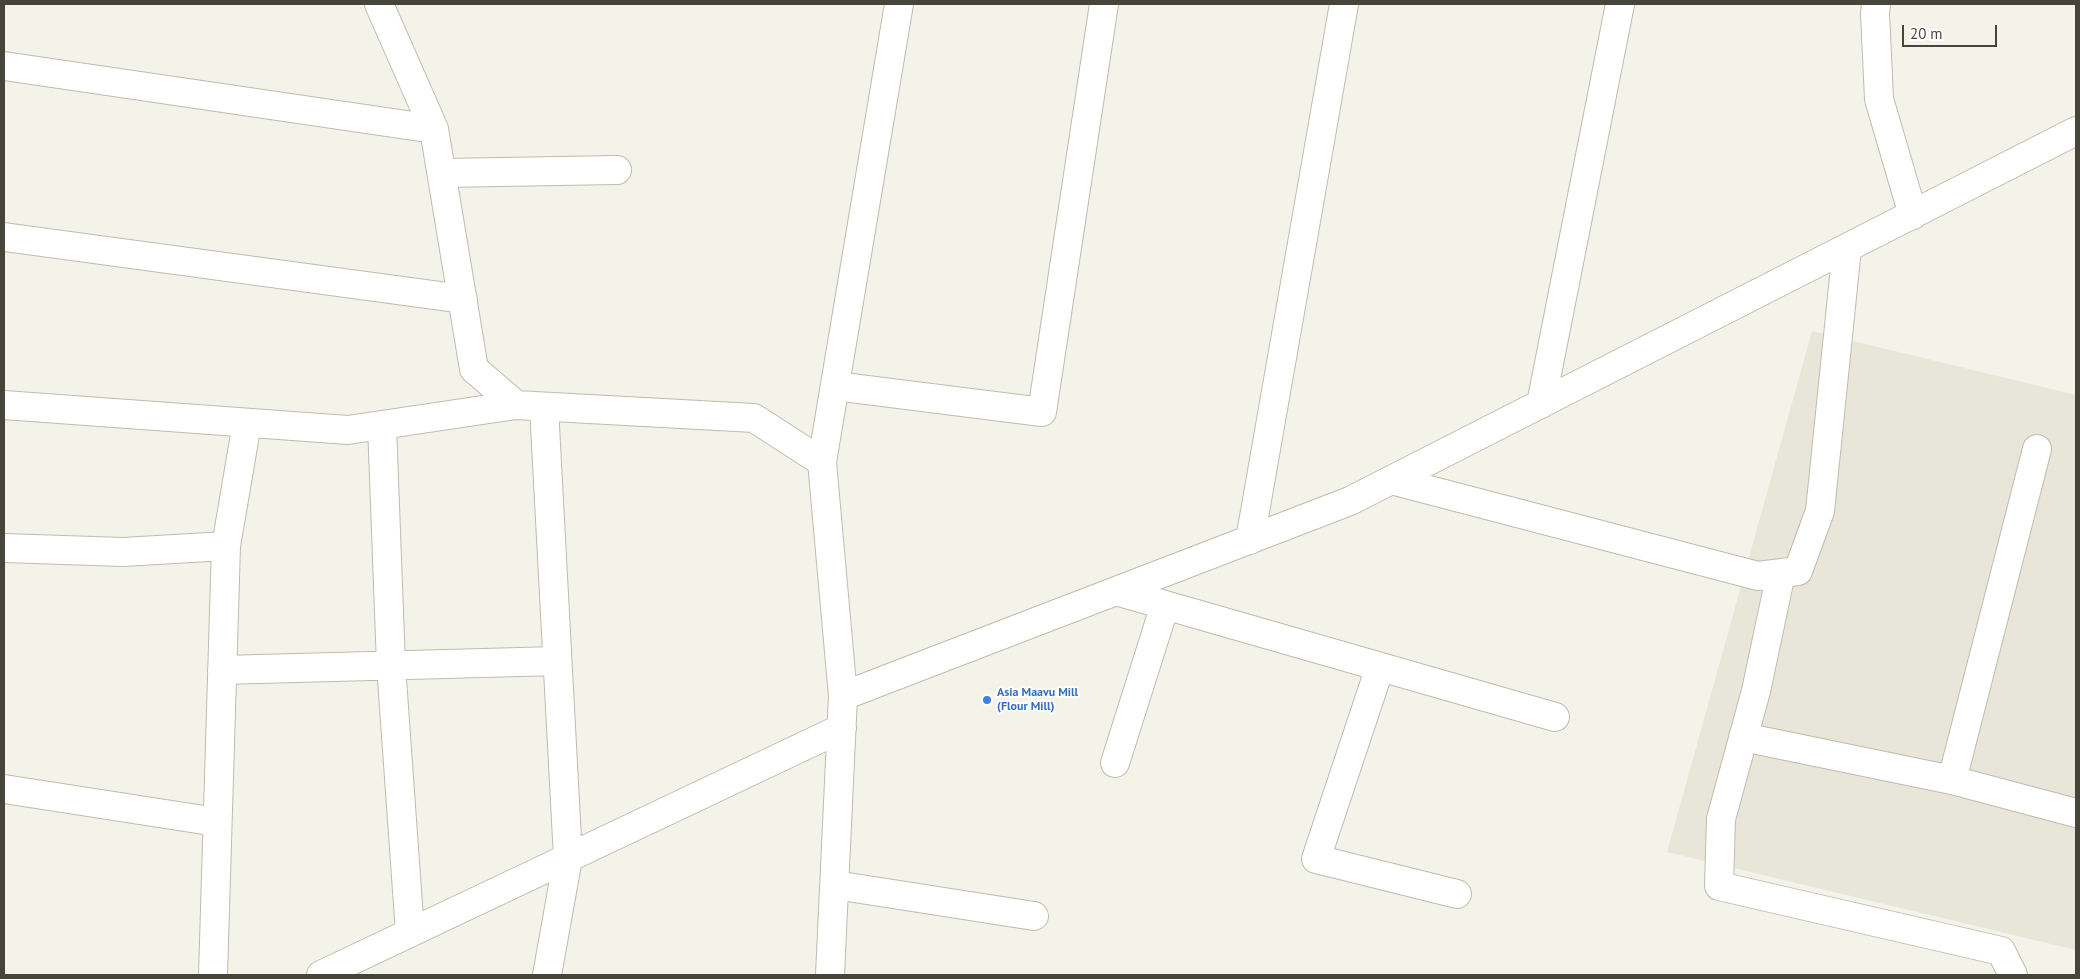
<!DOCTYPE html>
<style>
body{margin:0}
#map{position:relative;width:2080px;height:979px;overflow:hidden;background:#f3f3ea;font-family:"PT Sans",sans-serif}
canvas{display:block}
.frame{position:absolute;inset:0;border:5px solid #474439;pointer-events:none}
.scale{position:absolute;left:1902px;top:25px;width:95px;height:22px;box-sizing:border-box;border:2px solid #474439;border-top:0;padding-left:6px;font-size:15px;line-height:18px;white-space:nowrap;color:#474439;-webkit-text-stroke:4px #fff;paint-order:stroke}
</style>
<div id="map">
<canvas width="2080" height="979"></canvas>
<div class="frame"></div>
<div class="scale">20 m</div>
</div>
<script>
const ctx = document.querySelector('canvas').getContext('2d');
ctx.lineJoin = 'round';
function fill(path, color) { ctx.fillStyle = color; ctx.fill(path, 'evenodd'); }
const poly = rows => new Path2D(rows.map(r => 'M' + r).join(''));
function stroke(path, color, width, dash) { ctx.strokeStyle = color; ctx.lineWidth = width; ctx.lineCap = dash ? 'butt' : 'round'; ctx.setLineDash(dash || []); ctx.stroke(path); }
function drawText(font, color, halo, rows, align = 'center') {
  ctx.font = font + ' "PT Sans",sans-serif'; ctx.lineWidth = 4; ctx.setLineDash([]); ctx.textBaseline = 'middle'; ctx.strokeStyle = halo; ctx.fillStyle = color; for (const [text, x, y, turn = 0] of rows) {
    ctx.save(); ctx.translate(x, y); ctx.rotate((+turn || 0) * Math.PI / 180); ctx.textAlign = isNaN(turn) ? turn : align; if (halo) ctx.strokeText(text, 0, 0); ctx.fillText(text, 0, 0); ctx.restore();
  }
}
fill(poly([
 [1812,331,2076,395,2076,950,1667,852]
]), '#e7e6d9');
const minor = poly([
 [379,4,434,129,474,369,516,405,754,418,822,462,843,696,830,975],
 [1876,4,1875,13,1879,99,1913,215],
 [4,66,434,129],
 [442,173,617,170],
 [4,237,463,299],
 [835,386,1042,412,1104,4],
 [1541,404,1620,4],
 [4,405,348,430,516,405],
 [544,407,568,858,547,975],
 [382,425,391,665,410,933],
 [822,462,899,4],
 [1391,480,1758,576,1798,571,1820,511,1847,248],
 [1250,540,1344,4],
 [4,548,123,552,226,546,247,423],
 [1781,573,1756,691,1721,819,1719,886,2001,951,2013,975],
 [1116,591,1555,717],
 [1380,667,1316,859,1457,894],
 [222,670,557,661],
 [843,696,1350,501,2076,131],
 [1743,737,1952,780,2076,813],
 [1115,763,1165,605],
 [1952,780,2037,449],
 [4,789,217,822],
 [835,885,1034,916],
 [213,975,226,546],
 [321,975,842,728]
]);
stroke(minor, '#bebcae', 30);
stroke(minor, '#fff', 28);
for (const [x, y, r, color] of [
 [987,700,5,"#3f7fe0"]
]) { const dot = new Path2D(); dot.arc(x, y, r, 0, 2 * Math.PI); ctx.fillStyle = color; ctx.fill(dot); stroke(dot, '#fff', 2); }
drawText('bold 12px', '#366cbe', '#fff', [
 ["Asia Maavu Mill",997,693],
 ["(Flour Mill)",997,707]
], 'left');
</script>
